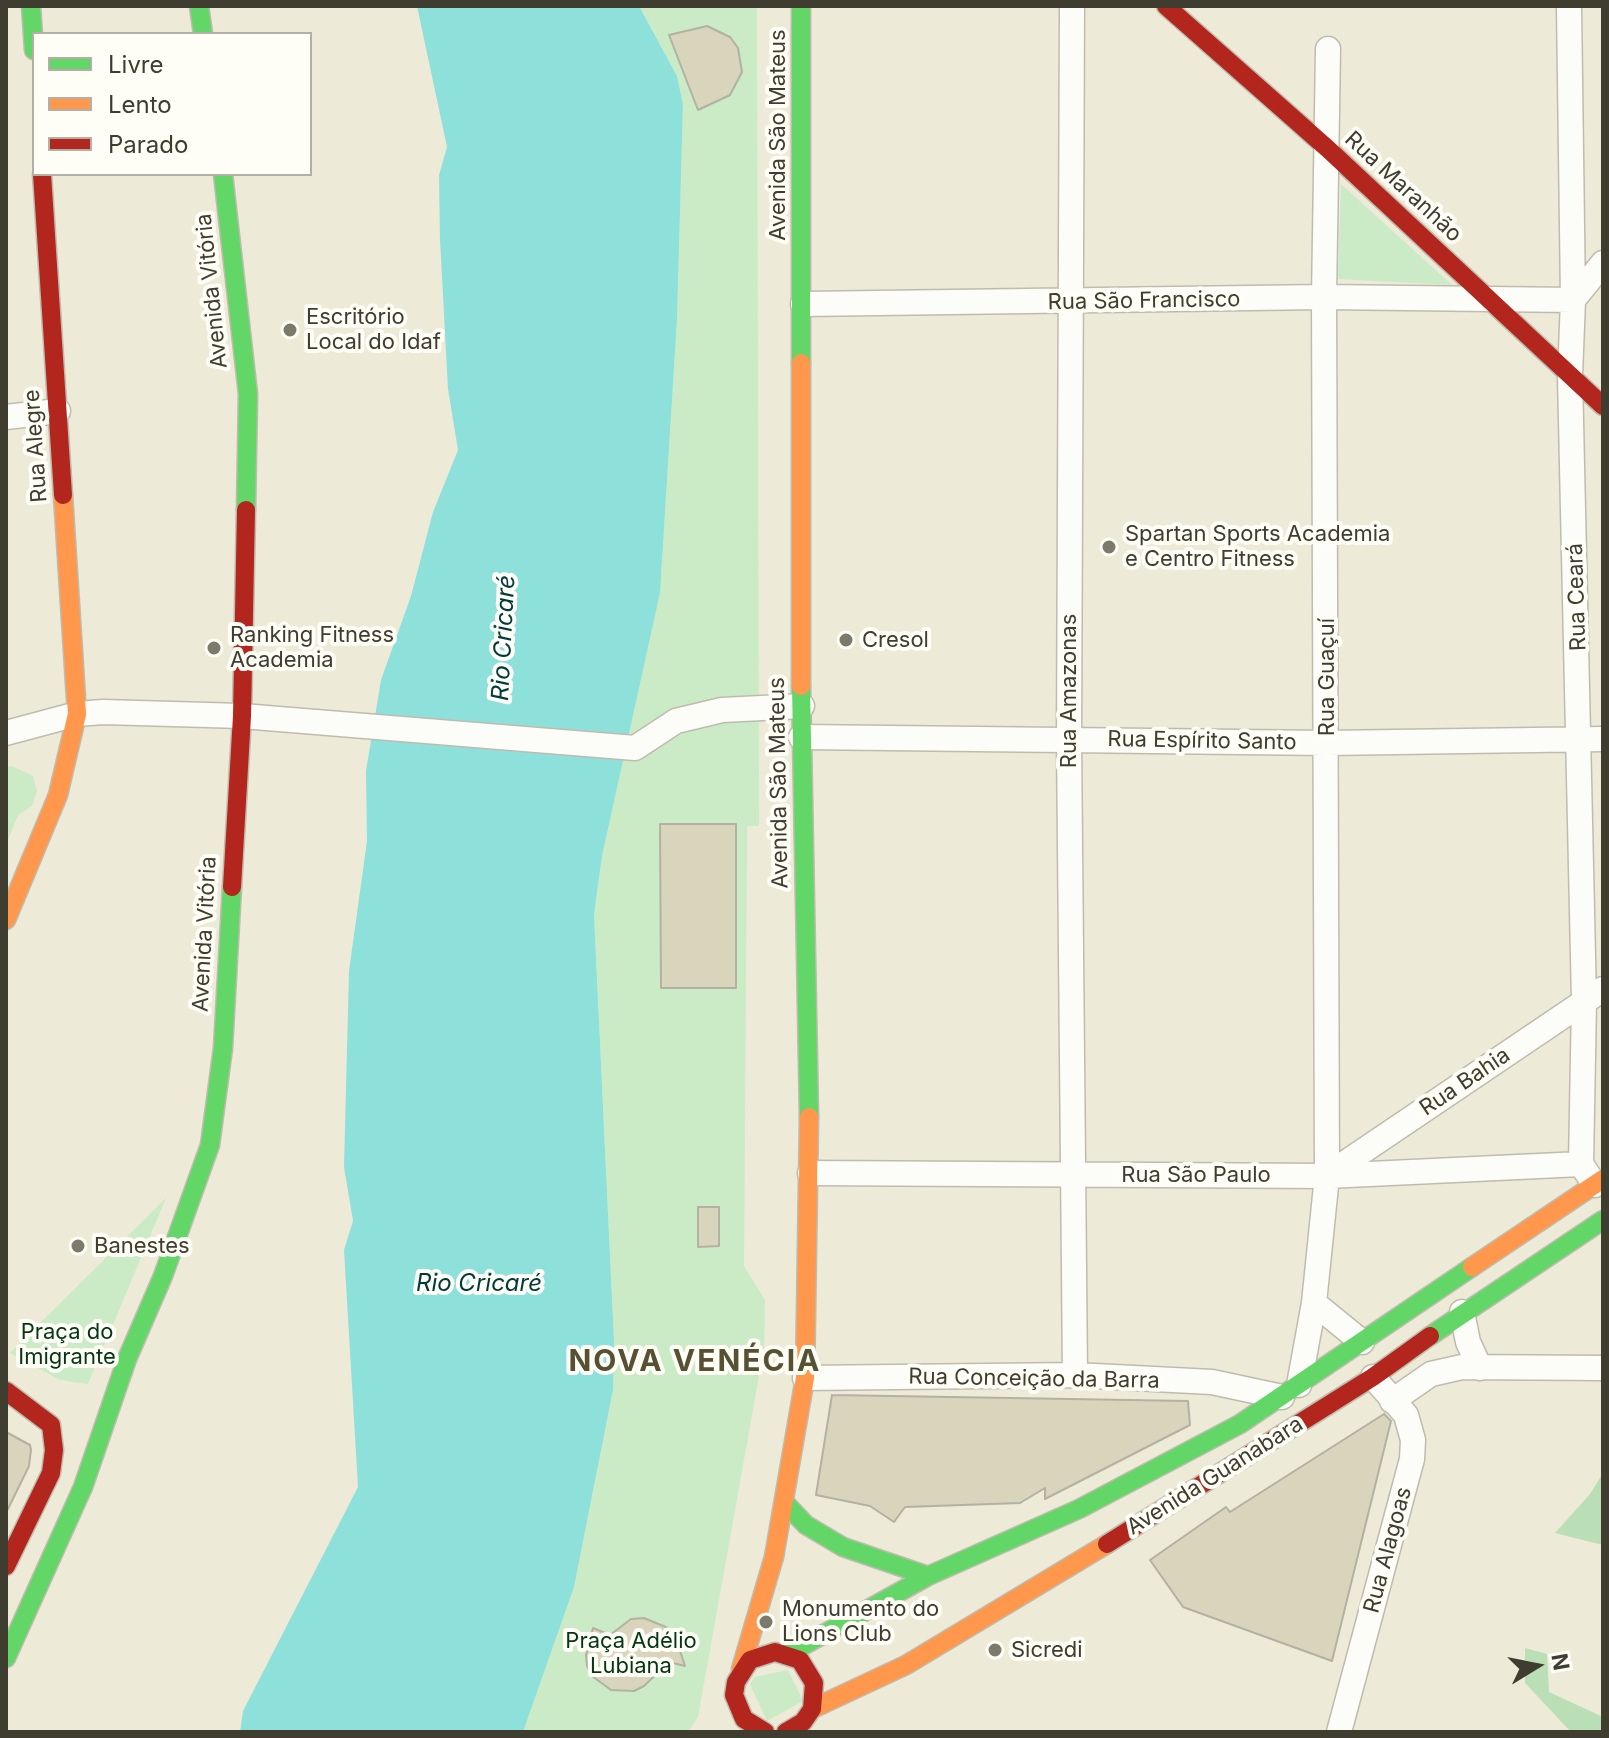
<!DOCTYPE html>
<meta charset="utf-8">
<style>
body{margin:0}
#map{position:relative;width:1609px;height:1738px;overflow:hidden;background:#edead7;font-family:Inter,sans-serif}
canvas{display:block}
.frame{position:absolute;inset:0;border:8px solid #3f3d2f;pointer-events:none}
.legend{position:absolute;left:32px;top:32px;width:280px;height:144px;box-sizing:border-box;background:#fefdf6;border:2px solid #b2b0a6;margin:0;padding:10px 14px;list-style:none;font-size:24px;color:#3f3d2f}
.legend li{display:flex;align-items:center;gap:16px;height:40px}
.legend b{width:40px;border:2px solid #b2b0a6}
.north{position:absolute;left:1497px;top:1626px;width:80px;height:80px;-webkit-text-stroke:6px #fefdf6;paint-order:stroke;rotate:80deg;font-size:22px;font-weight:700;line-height:32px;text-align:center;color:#3f3d2f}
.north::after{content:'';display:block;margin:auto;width:28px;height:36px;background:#3f3d2f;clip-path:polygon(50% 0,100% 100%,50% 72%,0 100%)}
</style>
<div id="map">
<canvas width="1609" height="1738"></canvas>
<div class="frame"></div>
<ul class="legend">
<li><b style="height:10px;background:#63d668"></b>Livre</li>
<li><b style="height:10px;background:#ff974d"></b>Lento</li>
<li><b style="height:10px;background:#b3261e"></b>Parado</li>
</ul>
<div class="north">N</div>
</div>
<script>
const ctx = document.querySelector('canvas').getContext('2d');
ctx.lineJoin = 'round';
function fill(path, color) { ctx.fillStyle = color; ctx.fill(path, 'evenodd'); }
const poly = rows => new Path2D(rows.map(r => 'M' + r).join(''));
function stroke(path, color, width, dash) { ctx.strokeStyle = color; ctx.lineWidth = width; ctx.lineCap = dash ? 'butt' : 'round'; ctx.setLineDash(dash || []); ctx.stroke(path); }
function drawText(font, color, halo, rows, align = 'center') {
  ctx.font = font + ' Inter,sans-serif'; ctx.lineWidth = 8; ctx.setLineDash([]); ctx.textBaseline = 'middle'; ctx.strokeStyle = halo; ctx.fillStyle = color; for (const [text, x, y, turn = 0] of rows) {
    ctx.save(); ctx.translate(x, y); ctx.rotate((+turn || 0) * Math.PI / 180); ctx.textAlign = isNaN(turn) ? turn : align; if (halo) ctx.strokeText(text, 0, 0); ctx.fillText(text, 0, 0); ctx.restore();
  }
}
fill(poly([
 [639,6,757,6,759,826,747,826,744,1266,765,1300,764,1348,698,1717,688,1732,523,1732,574,1587,613,1390,614,1341,594,915,602,856,660,593,677,320,683,104,677,76],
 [1341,184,1452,285,1338,279],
 [12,766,33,776,37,791,32,806,18,815,6,845,6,767],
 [166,1198,88,1384,60,1380,10,1353],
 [788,1670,803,1701,767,1721,750,1684,755,1677]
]), '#caebc5');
fill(poly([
 [1603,1473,1603,1545,1555,1533,1590,1494],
 [1525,1648,1547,1654,1549,1692,1603,1717,1603,1732,1571,1732,1525,1683]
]), '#badeb6');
fill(poly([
 [417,6,639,6,677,76,683,104,677,320,660,593,602,856,594,915,614,1341,613,1390,574,1587,523,1732,240,1732,243,1711,358,1487,344,1250,353,1221,344,1167,349,971,367,841,366,771,381,680,411,596,433,512,458,450,448,389,440,239,439,175,447,147]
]), '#8ee0db');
const building = poly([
 [707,26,730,37,738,48,742,72,730,95,698,110,669,35,707,26],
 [660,824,736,824,736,988,661,988,660,824],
 [698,1207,719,1207,719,1246,698,1247,698,1207],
 [832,1395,1188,1401,1190,1425,1045,1499,1045,1488,1020,1503,905,1507,894,1522,870,1506,816,1495,832,1395],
 [1384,1414,1391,1421,1332,1661,1183,1607,1150,1560,1226,1507,1230,1512,1384,1414],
 [6,1432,30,1445,31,1450,29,1466,6,1513,6,1432],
 [644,1618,668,1628,676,1639,685,1666,669,1662,644,1686,634,1691,611,1690,592,1676,587,1666,586,1655,593,1628,610,1635,631,1619,644,1618]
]);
fill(building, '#d9d5bc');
stroke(building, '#b3b1a2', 2);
const street = poly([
 [1072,6,1069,740,1075,1375],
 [1569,6,1573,300,1570,376,1584,1001,1581,1164,1595,1185],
 [803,304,1324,297,1573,300,1603,263],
 [6,417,58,411],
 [6,733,77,714,103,712,242,716,635,748,676,721,722,710,802,706],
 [801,737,1327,743,1603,739],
 [810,1173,1327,1176,1581,1164],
 [1329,1174,1603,989],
 [1314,1303,1362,1342],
 [1462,1312,1468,1342,1480,1368],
 [805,1378,1075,1375,1212,1382,1282,1397],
 [1299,1385,1314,1303,1327,1176,1324,297,1328,49],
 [1392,1401,1431,1374,1462,1367,1603,1368],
 [1339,1732,1412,1459,1413,1440,1406,1415,1373,1377]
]);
const fast = poly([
 [31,6,34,50],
 [199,6,203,34],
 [801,6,801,363],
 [223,174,248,394,246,510],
 [801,686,809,1117],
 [1430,1336,1603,1220],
 [784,1502,806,1525,843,1547,928,1576],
 [788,1654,928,1576,1079,1509,1240,1424,1472,1267],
 [6,1658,83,1487,127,1359,163,1276,210,1145,223,1048,232,887]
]);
const slow = poly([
 [801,363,801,686],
 [6,920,58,795,77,714,63,495],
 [1472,1267,1603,1179],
 [741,1669,774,1557,805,1378,809,1117],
 [812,1709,906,1665,1107,1544]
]);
const jam = poly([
 [1166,6,1328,149,1603,406],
 [42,174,63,495],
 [232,887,242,716,246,510],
 [6,1391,51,1425],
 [1107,1544,1373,1377,1430,1336],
 [6,1566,51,1473,54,1450,51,1425],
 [765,1732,744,1719,734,1695,736,1682,750,1660,775,1652,800,1660,814,1683,812,1709,803,1722,786,1732]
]);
stroke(street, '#bfbcae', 27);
stroke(fast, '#bfbcae', 21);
stroke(slow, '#bfbcae', 21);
stroke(jam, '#bfbcae', 21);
stroke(street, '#fcfcf9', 24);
stroke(fast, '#63d668', 18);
stroke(slow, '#ff974d', 18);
stroke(jam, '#b3261e', 18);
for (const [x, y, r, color] of [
 [290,330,8,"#7c7a6a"],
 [1109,547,8,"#7c7a6a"],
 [846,640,8,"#7c7a6a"],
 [214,648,8,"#7c7a6a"],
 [78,1246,8,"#7c7a6a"],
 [766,1622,8,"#7c7a6a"],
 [995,1650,8,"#7c7a6a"]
]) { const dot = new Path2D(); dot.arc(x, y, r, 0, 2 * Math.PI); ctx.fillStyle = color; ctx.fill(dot); stroke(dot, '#fefdf6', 3); }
drawText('22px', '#3f3d2f', '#fefdf6', [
 ["Avenida São Mateus",778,135,-90],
 ["Rua Maranhão",1403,187,43],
 ["Avenida Vitória",212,291,-96],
 ["Rua São Francisco",1144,301,-1],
 ["Rua Alegre",36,446,-94],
 ["Rua Ceará",1577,597,-92],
 ["Rua Guaçuí",1327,677,-90],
 ["Rua Amazonas",1069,691,-90],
 ["Rua Espírito Santo",1202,741,1],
 ["Avenida São Mateus",779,783,-91],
 ["Avenida Vitória",205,934,-87],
 ["Rua Bahia",1465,1082,-34],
 ["Rua São Paulo",1196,1175],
 ["Rua Conceição da Barra",1034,1379,1],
 ["Avenida Guanabara",1215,1476,-32],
 ["Rua Alagoas",1388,1550,-75]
]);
drawText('22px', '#3f3d2f', '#fefdf6', [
 ["Escritório",306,317],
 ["Local do Idaf",306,342],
 ["Spartan Sports Academia",1125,534],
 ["e Centro Fitness",1125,559],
 ["Ranking Fitness",230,635],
 ["Academia",230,660],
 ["Cresol",862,640],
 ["Banestes",94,1246],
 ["Monumento do",782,1609],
 ["Lions Club",782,1634],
 ["Sicredi",1011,1650]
], 'left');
drawText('22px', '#033713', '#fefdf6', [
 ["Praça do",67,1332],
 ["Imigrante",67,1357],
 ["Praça Adélio",631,1641],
 ["Lubiana",631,1666]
]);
drawText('italic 24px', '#003b3c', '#fefdf6', [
 ["Rio Cricaré",504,638,-87],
 ["Rio Cricaré",479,1284]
]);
ctx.letterSpacing = '2px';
drawText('bold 30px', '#575133', '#fefdf6', [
 ["NOVA VENÉCIA",695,1362]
]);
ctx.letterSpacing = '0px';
</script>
